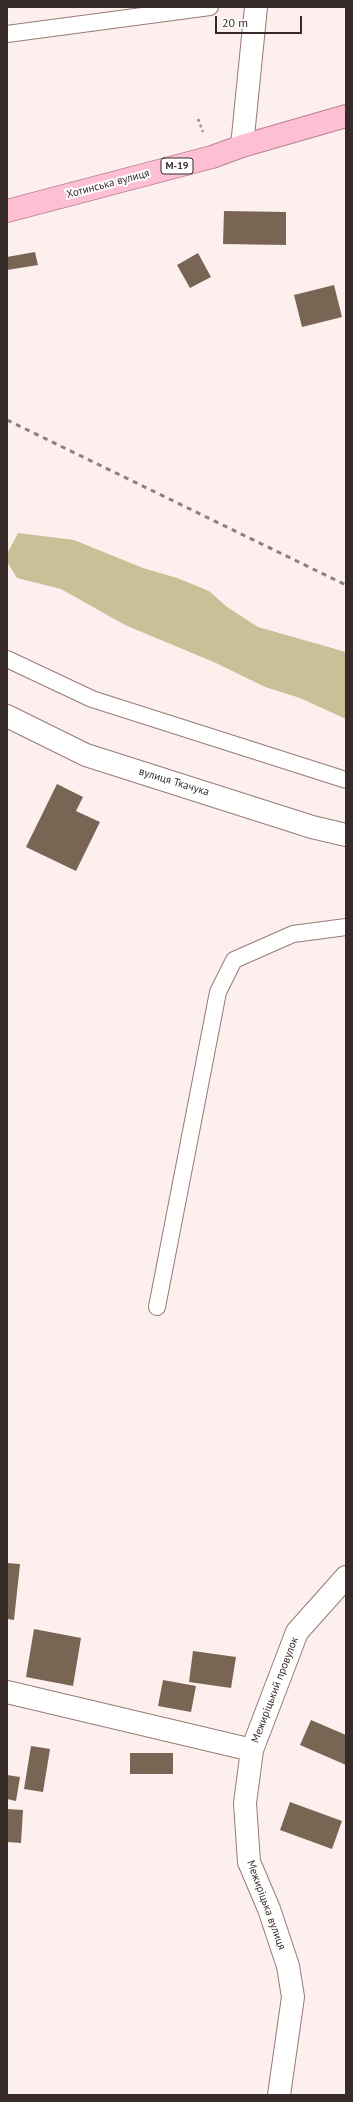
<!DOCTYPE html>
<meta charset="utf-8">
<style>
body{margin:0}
#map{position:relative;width:353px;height:2102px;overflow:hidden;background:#fcefed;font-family:"PT Sans",sans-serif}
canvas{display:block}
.frame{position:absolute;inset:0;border:8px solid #372b29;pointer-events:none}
.scale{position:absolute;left:215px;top:16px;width:87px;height:18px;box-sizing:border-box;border:2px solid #372b29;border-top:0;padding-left:5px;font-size:12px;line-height:14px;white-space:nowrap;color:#372b29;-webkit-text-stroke:3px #fff;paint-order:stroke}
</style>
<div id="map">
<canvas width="353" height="2102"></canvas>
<div class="frame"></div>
<div class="scale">20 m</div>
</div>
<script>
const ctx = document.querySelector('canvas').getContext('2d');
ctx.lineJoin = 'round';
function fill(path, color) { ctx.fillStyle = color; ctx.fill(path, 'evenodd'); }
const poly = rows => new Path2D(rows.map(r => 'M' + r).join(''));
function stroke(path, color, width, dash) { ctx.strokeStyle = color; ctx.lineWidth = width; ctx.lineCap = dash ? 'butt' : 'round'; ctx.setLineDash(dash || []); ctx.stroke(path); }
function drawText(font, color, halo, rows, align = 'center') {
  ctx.font = font + ' "PT Sans",sans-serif'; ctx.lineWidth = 4; ctx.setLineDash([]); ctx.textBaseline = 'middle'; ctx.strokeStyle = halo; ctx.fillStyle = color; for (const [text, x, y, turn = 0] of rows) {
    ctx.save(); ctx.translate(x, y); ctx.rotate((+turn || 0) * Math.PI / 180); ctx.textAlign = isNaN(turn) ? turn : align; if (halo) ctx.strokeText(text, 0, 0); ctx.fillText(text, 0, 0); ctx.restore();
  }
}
fill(poly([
 [18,533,74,540,143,568,177,578,209,591,227,607,258,627,346,652,346,719,300,698,265,687,216,663,125,625,61,589,17,578,7,562,7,554]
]), '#c9c098');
fill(poly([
 [224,211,286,212,286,245,223,244],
 [35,252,38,265,7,270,7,257],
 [198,253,211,277,190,288,177,265],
 [334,285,342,317,302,327,294,295],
 [57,784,83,797,76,811,100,822,76,871,26,847],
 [7,1563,20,1564,14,1620,7,1619],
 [34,1629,81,1638,73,1686,26,1677],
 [193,1651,236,1657,231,1688,189,1682],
 [163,1680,196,1686,191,1712,158,1706],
 [311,1720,346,1735,346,1765,300,1745],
 [31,1746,50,1749,43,1792,24,1789],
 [130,1753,173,1753,173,1774,130,1774],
 [7,1775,20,1777,16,1801,7,1799],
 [290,1802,342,1821,332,1849,280,1830],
 [7,1809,23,1810,21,1843,7,1842]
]), '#786553');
const service = poly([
 [7,34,210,7],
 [7,659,92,699,346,780],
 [157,1307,218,992,234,960,293,934,346,927]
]);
const minor = poly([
 [242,146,256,7],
 [7,716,86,755,312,827,346,835],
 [7,1692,252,1750,245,1803,249,1862,269,1909,288,1966,293,1997,279,2095],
 [252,1750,297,1632,346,1577]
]);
const trunk = poly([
 [7,211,212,157,242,146,346,116]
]);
stroke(service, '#977b76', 18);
stroke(minor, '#977b76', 24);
stroke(trunk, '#b88092', 24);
stroke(poly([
 [198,119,203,132]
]), '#9c8f8d', 2.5, [3, 3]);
stroke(service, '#fff', 16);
stroke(minor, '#fff', 22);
stroke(trunk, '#febed4', 22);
stroke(poly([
 [7,420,346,585]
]), '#8d817f', 3, [5, 5]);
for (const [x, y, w] of [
 [177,166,32]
]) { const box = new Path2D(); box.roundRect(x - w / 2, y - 8, w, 16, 3); ctx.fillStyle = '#fff'; ctx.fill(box); stroke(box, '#372b29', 1); }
drawText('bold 10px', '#372b29', null, [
 ["М-19",177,166]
]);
drawText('11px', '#372b29', '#fff', [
 ["Хотинська вулиця",108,184,-15],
 ["вулиця Ткачука",174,782,17],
 ["Межиріцький провулок",275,1690,-69],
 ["Межиріцька вулиця",266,1905,70]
]);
</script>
